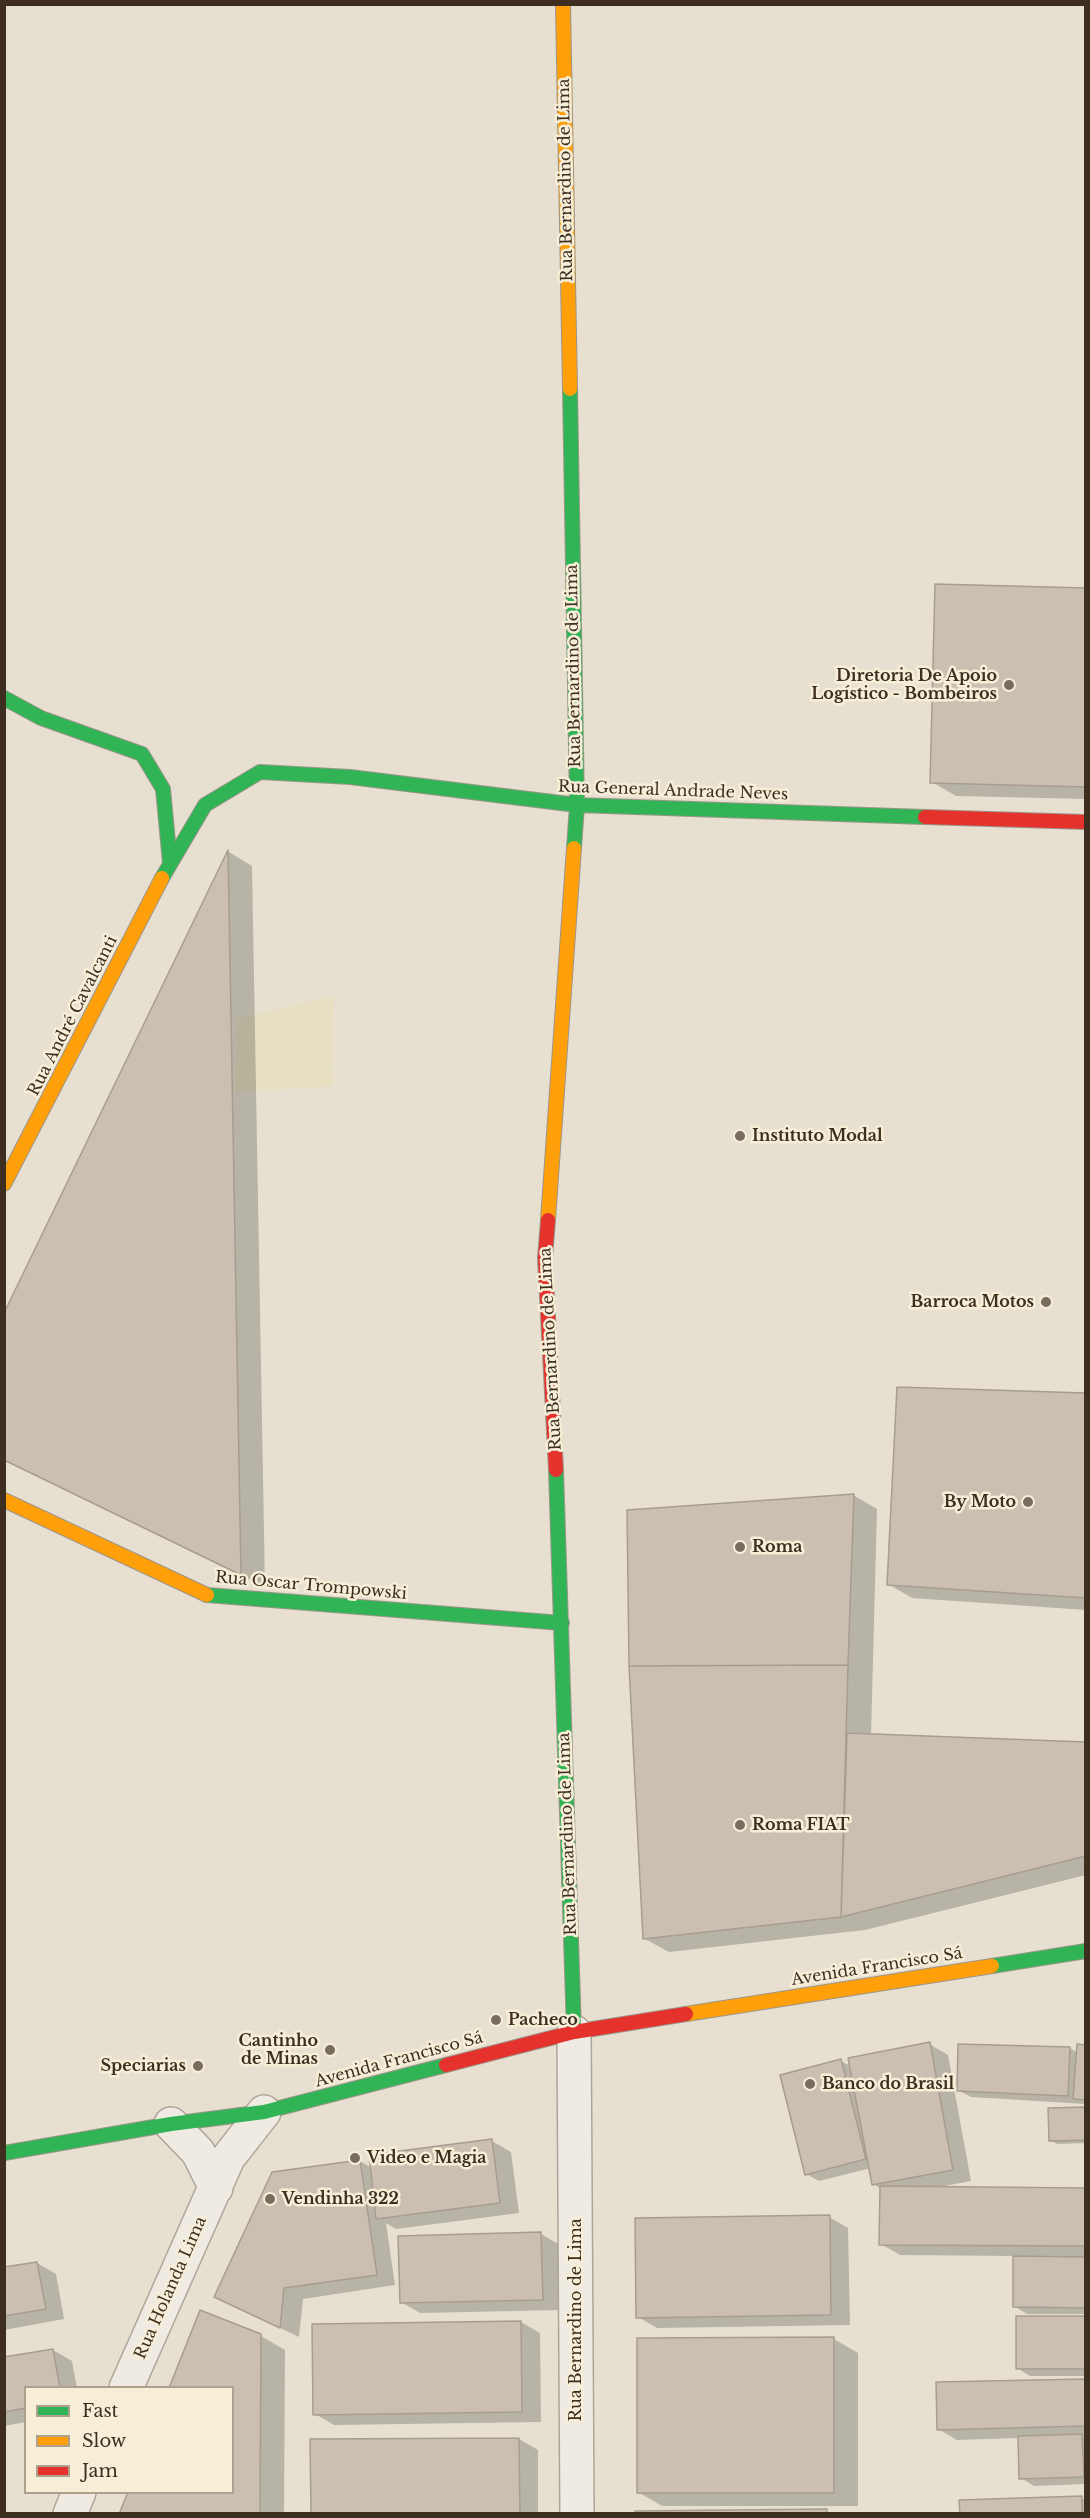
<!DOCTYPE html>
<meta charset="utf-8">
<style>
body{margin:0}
#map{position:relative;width:1090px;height:2518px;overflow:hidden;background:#e7e0d1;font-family:"Libre Baskerville",serif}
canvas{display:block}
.frame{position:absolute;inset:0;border:6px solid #3d2e20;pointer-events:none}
.legend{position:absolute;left:24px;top:2386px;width:210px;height:108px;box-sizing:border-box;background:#f7eed8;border:2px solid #ada18e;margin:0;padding:8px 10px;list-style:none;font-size:18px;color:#3d2e20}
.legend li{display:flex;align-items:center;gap:12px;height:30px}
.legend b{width:30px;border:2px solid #ada18e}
</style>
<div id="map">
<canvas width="1090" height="2518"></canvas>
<div class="frame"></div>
<ul class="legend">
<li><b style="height:8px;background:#30b455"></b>Fast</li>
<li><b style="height:8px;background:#ff9f0a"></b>Slow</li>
<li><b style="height:8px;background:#e5322d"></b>Jam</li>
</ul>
</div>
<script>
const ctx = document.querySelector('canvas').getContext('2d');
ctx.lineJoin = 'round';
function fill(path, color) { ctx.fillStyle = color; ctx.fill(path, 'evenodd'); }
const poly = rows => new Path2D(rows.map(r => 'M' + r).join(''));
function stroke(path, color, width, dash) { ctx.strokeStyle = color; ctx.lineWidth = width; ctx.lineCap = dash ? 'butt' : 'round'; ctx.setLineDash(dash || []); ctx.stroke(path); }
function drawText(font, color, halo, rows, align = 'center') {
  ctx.font = font + ' "Libre Baskerville",serif'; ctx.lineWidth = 5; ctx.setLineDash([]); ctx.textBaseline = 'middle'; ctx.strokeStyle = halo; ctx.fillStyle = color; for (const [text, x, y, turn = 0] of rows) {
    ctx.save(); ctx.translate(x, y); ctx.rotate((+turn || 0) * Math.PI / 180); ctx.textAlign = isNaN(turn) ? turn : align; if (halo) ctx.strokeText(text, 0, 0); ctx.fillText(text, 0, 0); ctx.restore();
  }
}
fill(poly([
 [334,996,333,1086,236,1092,236,1019]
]), '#e6dfc2');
fill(poly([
 [1086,589,1086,799,956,796,932,782],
 [229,852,252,866,265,1587,4,1460,4,1316],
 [1086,1394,1086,1610,912,1598,888,1584],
 [853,1495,877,1509,871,1736,1086,1743,1086,1875,865,1930,669,1952,645,1939],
 [929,2044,948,2055,971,2181,939,2187,1086,2190,1086,2314,1027,2314,1014,2306,1015,2256,900,2255,881,2244,881,2189,874,2184,871,2168,819,2181,806,2174,841,2061,852,2067],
 [1086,2046,1086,2104,971,2097,958,2090,1070,2048,1078,2053],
 [1086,2108,1086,2143,1057,2144,1050,2140],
 [492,2141,511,2152,519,2213,396,2229,386,2223,395,2285,303,2299,299,2337,216,2297,273,2173,360,2161,372,2168],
 [829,2217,848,2228,850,2325,657,2328,638,2317],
 [541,2234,560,2245,562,2310,420,2313,401,2302,400,2237],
 [37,2263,56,2274,64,2319,4,2330,4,2269],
 [1086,2317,1086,2376,1030,2376,1017,2368],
 [521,2322,540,2333,541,2422,334,2425,315,2414],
 [261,2336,285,2350,284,2514,120,2514,232,2492],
 [834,2339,858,2353,858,2506,662,2506,638,2492],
 [4,2345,7,2358,53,2350,72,2361,77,2388,26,2388,26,2422,4,2426],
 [1086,2380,1086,2484,1034,2486,1021,2478,1019,2438,957,2440,938,2429],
 [519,2439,538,2450,538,2514,313,2514],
 [1081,2498,1086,2500,1086,2514,961,2514]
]), '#0003');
const building = poly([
 [935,584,1086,588,1086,787,930,783,935,584],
 [228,850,241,1575,4,1460,4,1313,228,850],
 [897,1387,1086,1393,1086,1598,887,1585,897,1387],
 [854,1494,848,1665,629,1666,627,1510,854,1494],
 [848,1665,841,1917,643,1939,629,1666,848,1665],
 [847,1733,1086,1742,1086,1856,841,1917,847,1733],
 [930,2042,953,2170,872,2185,848,2058,930,2042],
 [958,2044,1070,2047,1068,2096,957,2091,958,2044],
 [1077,2044,1086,2045,1086,2100,1073,2099,1077,2044],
 [841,2059,866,2159,805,2175,780,2075,841,2059],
 [1086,2107,1086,2140,1049,2141,1048,2108,1086,2107],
 [492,2139,500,2203,376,2219,369,2155,492,2139],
 [360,2160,377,2275,284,2288,280,2328,214,2297,272,2172,360,2160],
 [880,2186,1086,2188,1086,2246,879,2245,880,2186],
 [830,2215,831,2315,636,2318,635,2218,830,2215],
 [541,2232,543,2300,400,2303,398,2236,541,2232],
 [1013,2256,1086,2257,1086,2308,1013,2307,1013,2256],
 [37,2262,46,2309,4,2316,4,2267,37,2262],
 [200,2310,261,2334,260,2514,119,2514,128,2492,232,2492,232,2388,169,2388,200,2310],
 [1016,2316,1086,2316,1086,2369,1016,2369,1016,2316],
 [521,2321,522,2412,313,2415,312,2324,521,2321],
 [834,2337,834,2493,637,2493,637,2338,834,2337],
 [53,2349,60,2388,26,2388,26,2408,4,2412,4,2357,53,2349],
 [1086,2379,1086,2426,937,2430,936,2382,1086,2379],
 [1082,2434,1084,2477,1019,2479,1018,2436,1082,2434],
 [519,2438,520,2514,311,2514,310,2439,519,2438],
 [1082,2496,1082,2514,960,2514,959,2500,1082,2496],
 [827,2509,827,2514,635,2514,635,2511,827,2509]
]);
fill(building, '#cbbfb2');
stroke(building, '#a89c90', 1.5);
const street = poly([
 [574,2032,577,2514],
 [171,2124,198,2152,216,2188],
 [126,2388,228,2158,264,2112],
 [70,2514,79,2492]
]);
const fast = poly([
 [570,389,577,805,574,848],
 [4,698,41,718,142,754,163,789,170,863],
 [162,878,205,805,260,772,350,777,577,805,925,817],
 [556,1470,574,2032],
 [207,1595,562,1623],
 [992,1966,1086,1951],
 [4,2153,171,2124,264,2112,446,2065]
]);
const slow = poly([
 [563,4,570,389],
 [4,1184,162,878],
 [548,1220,574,848],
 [4,1500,207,1595],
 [686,2014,992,1966]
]);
const jam = poly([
 [925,817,1086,822],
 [548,1220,545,1258,556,1470],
 [446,2065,574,2032,686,2014]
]);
stroke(street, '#ada599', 36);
stroke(fast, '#9c958a', 16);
stroke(slow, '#9c958a', 16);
stroke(jam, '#9c958a', 16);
stroke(street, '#efebe3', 33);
stroke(fast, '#30b455', 14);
stroke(slow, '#ff9f0a', 14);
stroke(jam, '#e5322d', 14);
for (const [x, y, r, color] of [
 [1009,685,6,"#786c5e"],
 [740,1136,6,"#786c5e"],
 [1046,1302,6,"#786c5e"],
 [1028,1502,6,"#786c5e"],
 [740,1547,6,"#786c5e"],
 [740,1825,6,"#786c5e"],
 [496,2020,6,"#786c5e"],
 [330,2050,6,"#786c5e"],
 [198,2066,6,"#786c5e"],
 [810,2084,6,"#786c5e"],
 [355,2158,6,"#786c5e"],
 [270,2199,6,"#786c5e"]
]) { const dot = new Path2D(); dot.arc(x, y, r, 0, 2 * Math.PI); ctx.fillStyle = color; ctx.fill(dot); stroke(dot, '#f7eed8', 2); }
drawText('16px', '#3d2e20', '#f7eed8', [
 ["Rua Bernardino de Lima",566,180,-91],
 ["Rua Bernardino de Lima",574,666,-91],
 ["Rua General Andrade Neves",673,791,2],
 ["Rua André Cavalcanti",73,1016,-63],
 ["Rua Bernardino de Lima",551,1349,-93],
 ["Rua Oscar Trompowski",311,1586,5],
 ["Rua Bernardino de Lima",568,1834,-92],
 ["Avenida Francisco Sá",877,1967,-9],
 ["Avenida Francisco Sá",399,2060,-15],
 ["Rua Holanda Lima",171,2288,-66],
 ["Rua Bernardino de Lima",576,2320,-90]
]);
drawText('bold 16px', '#3d2e20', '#f7eed8', [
 ["Diretoria De Apoio",997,676,"right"],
 ["Logístico - Bombeiros",997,694,"right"],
 ["Instituto Modal",752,1136],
 ["Barroca Motos",1034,1302,"right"],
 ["By Moto",1016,1502,"right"],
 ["Roma",752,1547],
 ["Roma FIAT",752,1825],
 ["Pacheco",508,2020],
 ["Cantinho",318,2041,"right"],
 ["de Minas",318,2059,"right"],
 ["Speciarias",186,2066,"right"],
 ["Banco do Brasil",822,2084],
 ["Video e Magia",367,2158],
 ["Vendinha 322",282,2199]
], 'left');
</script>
